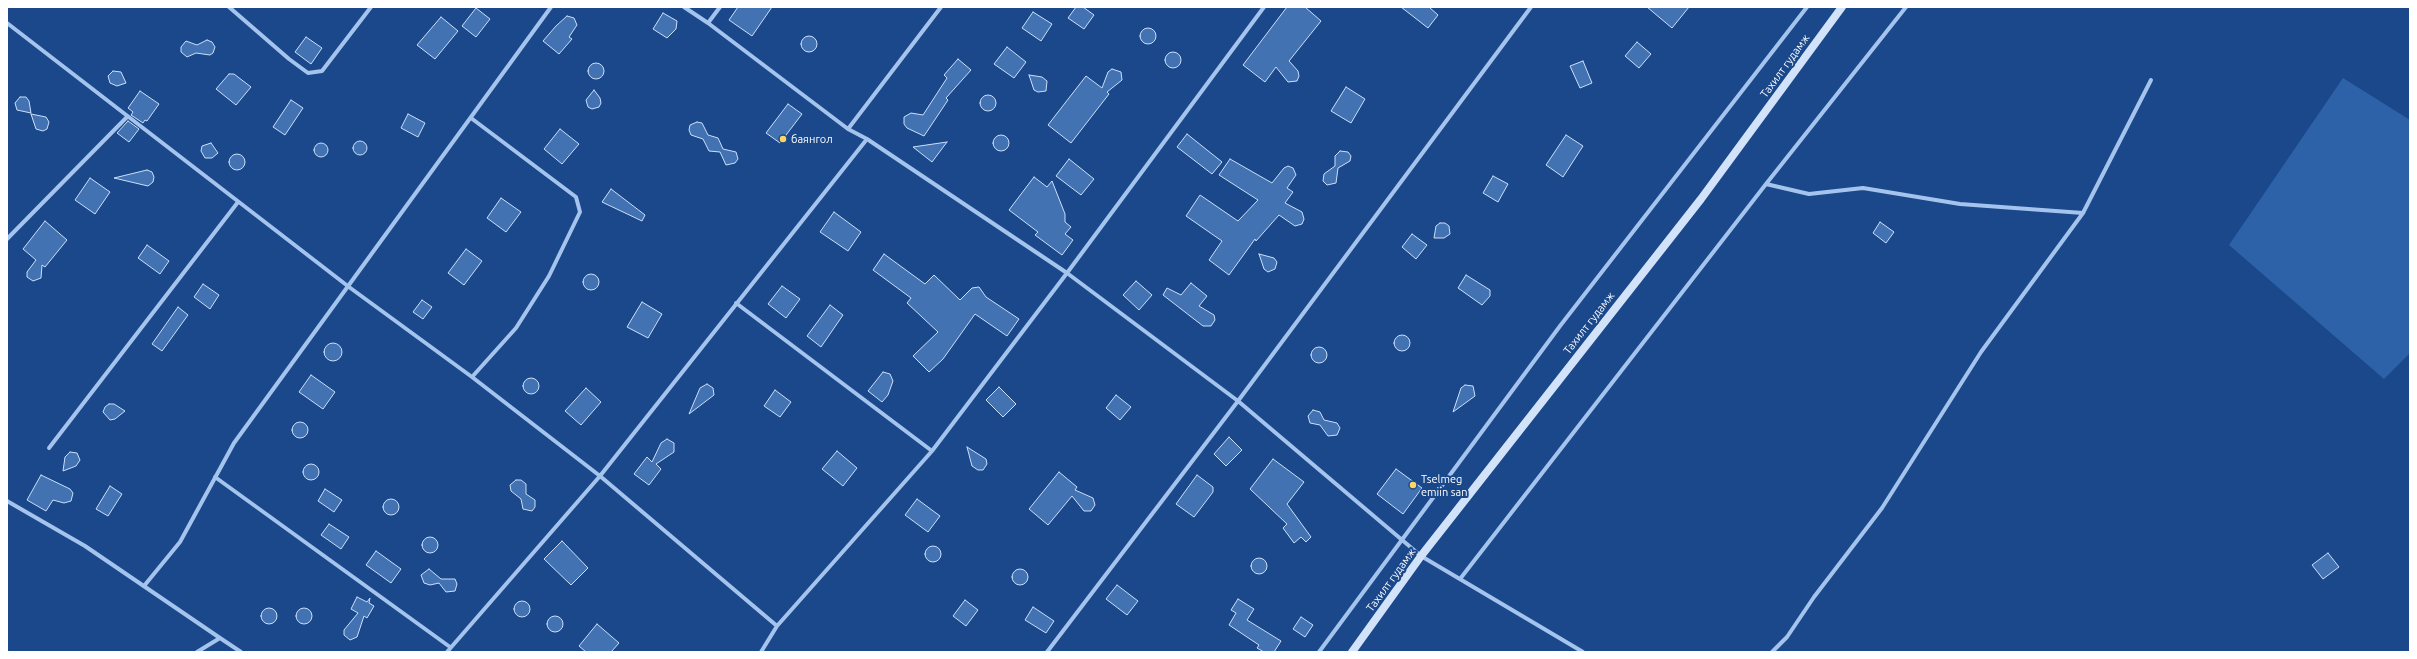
<!DOCTYPE html>
<meta charset="utf-8">
<style>
body{margin:0}
#map{position:relative;width:2417px;height:659px;overflow:hidden;background:#1a488b;font-family:Ubuntu,sans-serif}
canvas{display:block}
.frame{position:absolute;inset:0;border:8px solid #fff;pointer-events:none}
</style>
<div id="map">
<canvas width="2417" height="659"></canvas>
<div class="frame"></div>
</div>
<script>
const ctx = document.querySelector('canvas').getContext('2d');
ctx.lineJoin = 'round';
function fill(path, color) { ctx.fillStyle = color; ctx.fill(path, 'evenodd'); }
const poly = rows => new Path2D(rows.map(r => 'M' + r).join(''));
function stroke(path, color, width, dash) { ctx.strokeStyle = color; ctx.lineWidth = width; ctx.lineCap = dash ? 'butt' : 'round'; ctx.setLineDash(dash || []); ctx.stroke(path); }
function drawText(font, color, halo, rows, align = 'center') {
  ctx.font = font + ' Ubuntu,sans-serif'; ctx.lineWidth = 4; ctx.setLineDash([]); ctx.textBaseline = 'middle'; ctx.strokeStyle = halo; ctx.fillStyle = color; for (const [text, x, y, turn = 0] of rows) {
    ctx.save(); ctx.translate(x, y); ctx.rotate((+turn || 0) * Math.PI / 180); ctx.textAlign = isNaN(turn) ? turn : align; if (halo) ctx.strokeText(text, 0, 0); ctx.fillText(text, 0, 0); ctx.restore();
  }
}
fill(poly([
 [2343,78,2410,120,2410,353,2384,379,2229,245]
]), '#2d62a9');
const building = poly([
 [738,7,772,7,752,36,729,20,738,7],
 [1076,7,1083,7,1094,15,1084,29,1068,18,1076,7],
 [1287,7,1305,7,1321,21,1289,61,1298,71,1299,76,1297,81,1288,82,1276,67,1265,82,1243,65,1287,7],
 [1401,7,1429,7,1438,15,1428,28,1401,7],
 [1647,7,1689,7,1672,28,1647,7],
 [476,8,490,19,476,37,462,26,476,8],
 [1033,12,1052,24,1041,41,1022,28,1033,12],
 [663,13,677,21,676,29,667,38,653,29,663,13],
 [567,16,574,18,577,25,569,37,572,39,559,54,543,41,556,26,567,16],
 [441,17,458,31,435,59,417,45,441,17],
 '1140 36a8 8 0 1 1 16 0a8 8 0 1 1-16 0Z',
 '801 44a8 8 0 1 1 16 0a8 8 0 1 1-16 0Z',
 [306,37,322,48,311,64,295,52,306,37],
 [207,40,212,42,215,47,213,53,210,55,196,53,187,57,181,52,181,47,186,41,197,45,207,40],
 [1637,42,1651,54,1639,68,1625,56,1637,42],
 [1007,47,1026,62,1014,78,994,64,1007,47],
 '1165 60a8 8 0 1 1 16 0a8 8 0 1 1-16 0Z',
 [958,59,971,70,946,98,948,100,924,136,907,128,904,124,904,117,911,113,923,115,947,78,944,75,958,59],
 [1583,61,1592,83,1580,88,1570,66,1583,61],
 '588 71a8 8 0 1 1 16 0a8 8 0 1 1-16 0Z',
 [1112,69,1121,72,1122,80,1107,92,1109,94,1071,143,1048,125,1086,76,1102,88,1108,72,1112,69],
 [113,71,121,72,126,83,117,86,110,83,108,76,113,71],
 [229,74,234,74,251,87,236,105,216,89,229,74],
 [1029,75,1042,77,1047,81,1046,91,1038,92,1034,90,1029,75],
 [1346,87,1365,99,1351,123,1331,111,1346,87],
 [594,90,600,98,601,103,599,107,592,109,588,107,586,100,594,90],
 [140,91,159,104,147,121,145,120,143,123,131,115,133,112,128,108,140,91],
 '980 103a8 8 0 1 1 16 0a8 8 0 1 1-16 0Z',
 [20,97,26,97,29,101,31,113,17,110,15,103,20,97],
 [291,100,303,108,285,135,273,127,291,100],
 [788,104,802,114,780,143,766,133,788,104],
 [31,114,46,117,49,122,47,129,43,131,36,129,31,114],
 [408,114,425,123,418,137,401,128,408,114],
 [128,121,139,129,129,142,117,133,128,121],
 [697,122,702,123,708,135,718,138,723,149,736,152,738,159,735,163,726,165,720,152,709,151,703,139,691,135,689,130,690,125,697,122],
 [560,129,579,144,562,164,544,149,560,129],
 [1187,134,1222,162,1212,174,1177,147,1187,134],
 [1566,135,1583,146,1563,177,1546,165,1566,135],
 '993 143a8 8 0 1 1 16 0a8 8 0 1 1-16 0Z',
 '353 148a7 7 0 1 1 14 0a7 7 0 1 1-14 0Z',
 [947,142,932,162,913,147,947,142],
 '314 150a7 7 0 1 1 14 0a7 7 0 1 1-14 0Z',
 [211,143,218,153,212,158,205,158,201,151,202,146,211,143],
 [1340,151,1348,152,1351,156,1350,161,1338,168,1336,183,1327,185,1323,181,1324,174,1335,166,1335,156,1340,151],
 '229 162a8 8 0 1 1 16 0a8 8 0 1 1-16 0Z',
 [1069,159,1094,179,1081,195,1056,176,1069,159],
 [1230,159,1272,183,1284,168,1288,166,1293,168,1296,175,1287,188,1293,192,1285,203,1302,212,1304,219,1302,224,1295,226,1279,215,1256,241,1255,239,1229,275,1209,260,1222,241,1186,216,1200,195,1238,221,1258,200,1219,175,1230,159],
 [147,170,152,172,154,177,153,182,148,186,114,178,147,170],
 [1493,176,1508,184,1498,202,1483,193,1493,176],
 [1034,177,1047,187,1052,181,1065,214,1065,222,1071,227,1065,234,1073,240,1062,255,1035,235,1038,232,1009,210,1034,177],
 [90,178,110,192,95,214,75,200,90,178],
 [611,189,645,215,642,221,602,202,611,189],
 [501,198,521,212,506,232,487,218,501,198],
 [834,212,861,232,848,251,820,232,834,212],
 [45,221,67,240,45,267,42,265,41,278,33,281,27,277,27,272,36,260,23,249,45,221],
 [1880,222,1894,232,1886,243,1873,233,1880,222],
 [1440,223,1445,223,1449,226,1450,234,1444,238,1434,238,1436,226,1440,223],
 [1412,234,1427,245,1416,259,1402,247,1412,234],
 [147,245,169,261,160,274,138,258,147,245],
 [466,249,482,261,464,285,448,273,466,249],
 [884,254,925,284,934,275,960,300,972,288,979,287,986,297,1019,319,1007,336,975,314,943,359,929,372,913,356,938,332,907,303,911,298,873,270,884,254],
 [1259,254,1274,258,1277,262,1275,269,1268,272,1264,269,1259,254],
 '583 282a8 8 0 1 1 16 0a8 8 0 1 1-16 0Z',
 [1466,275,1490,290,1490,296,1482,305,1458,288,1466,275],
 [1136,281,1152,295,1139,310,1123,295,1136,281],
 [1191,283,1207,296,1199,306,1214,315,1215,320,1211,326,1203,326,1163,295,1167,288,1181,295,1191,283],
 [203,284,219,295,210,309,194,297,203,284],
 [782,286,800,299,786,318,768,304,782,286],
 [422,300,432,307,423,319,413,312,422,300],
 [642,302,662,314,648,338,627,327,642,302],
 [830,305,843,315,821,347,807,336,830,305],
 [178,307,188,315,162,351,152,344,178,307],
 '1394 343a8 8 0 1 1 16 0a8 8 0 1 1-16 0Z',
 '324 352a9 9 0 1 1 18 0a9 9 0 1 1-18 0Z',
 '1311 355a8 8 0 1 1 16 0a8 8 0 1 1-16 0Z',
 [883,372,890,374,893,381,888,395,882,402,868,391,883,372],
 [311,375,335,392,323,409,299,392,311,375],
 '523 386a8 8 0 1 1 16 0a8 8 0 1 1-16 0Z',
 [707,384,713,388,714,395,689,414,700,388,707,384],
 [1465,385,1473,386,1475,396,1453,412,1461,388,1465,385],
 [999,387,1016,404,1003,417,986,400,999,387],
 [586,388,601,402,581,425,565,411,586,388],
 [775,390,791,402,780,417,764,406,775,390],
 [1116,395,1131,407,1120,420,1106,408,1116,395],
 [109,404,114,404,125,411,115,419,110,420,103,412,105,407,109,404],
 [1313,410,1320,412,1324,420,1337,423,1340,428,1337,435,1328,436,1320,425,1310,423,1308,416,1313,410],
 '292 430a8 8 0 1 1 16 0a8 8 0 1 1-16 0Z',
 [1229,437,1242,450,1226,466,1214,454,1229,437],
 [667,439,674,443,674,452,656,464,661,469,649,485,634,474,647,457,652,462,661,443,667,439],
 [967,447,986,459,987,464,983,470,978,470,972,466,967,447],
 [837,451,857,468,843,486,822,469,837,451],
 [70,452,77,453,80,460,76,466,63,471,65,457,70,452],
 [1273,459,1304,482,1287,504,1311,537,1306,542,1301,537,1294,543,1283,528,1287,524,1250,489,1273,459],
 '303 472a8 8 0 1 1 16 0a8 8 0 1 1-16 0Z',
 [1396,469,1422,488,1403,514,1377,494,1396,469],
 [1059,472,1077,487,1075,490,1093,498,1095,505,1091,511,1084,511,1072,496,1048,525,1029,509,1059,472],
 [41,475,70,489,73,493,71,501,64,503,53,500,46,511,27,500,41,475],
 [1197,475,1213,487,1213,492,1194,517,1176,504,1197,475],
 [516,480,521,480,526,484,526,494,535,500,535,507,532,511,523,509,521,499,511,491,510,485,516,480],
 [110,486,122,494,108,516,96,509,110,486],
 [325,489,342,500,334,512,318,501,325,489],
 [917,499,940,516,928,532,905,515,917,499],
 '383 507a8 8 0 1 1 16 0a8 8 0 1 1-16 0Z',
 [329,524,349,537,341,549,321,535,329,524],
 '422 545a8 8 0 1 1 16 0a8 8 0 1 1-16 0Z',
 [562,541,588,568,571,585,544,559,562,541],
 '925 554a8 8 0 1 1 16 0a8 8 0 1 1-16 0Z',
 [376,551,401,569,391,583,366,565,376,551],
 [2328,553,2339,567,2323,579,2312,565,2328,553],
 '1251 566a8 8 0 1 1 16 0a8 8 0 1 1-16 0Z',
 [429,569,441,579,455,579,457,584,455,591,446,592,439,583,430,585,424,583,421,575,429,569],
 '1012 577a8 8 0 1 1 16 0a8 8 0 1 1-16 0Z',
 [1117,585,1138,601,1127,615,1106,599,1117,585],
 [357,597,367,602,370,598,369,603,374,606,367,618,364,616,357,637,350,640,344,635,344,630,358,613,351,609,357,597],
 [1238,599,1254,609,1247,620,1281,641,1274,652,1264,652,1257,648,1259,645,1229,625,1236,613,1231,610,1238,599],
 [965,600,978,610,966,626,953,616,965,600],
 '514 609a8 8 0 1 1 16 0a8 8 0 1 1-16 0Z',
 [1033,607,1054,621,1046,633,1025,620,1033,607],
 '261 616a8 8 0 1 1 16 0a8 8 0 1 1-16 0Z',
 '296 616a8 8 0 1 1 16 0a8 8 0 1 1-16 0Z',
 '547 624a8 8 0 1 1 16 0a8 8 0 1 1-16 0Z',
 [1301,617,1313,625,1305,637,1293,629,1301,617],
 [597,624,619,643,611,652,586,652,579,646,597,624]
]);
fill(building, '#4372b3');
stroke(building, '#cbdff9', 1);
stroke(poly([
 [229,7,289,59,308,73,322,71,371,7],
 [684,7,708,23,848,129,867,139,1067,273,1238,401,1421,556,1583,652],
 [7,23,349,287,472,377,600,476,777,626],
 [708,23,720,7],
 [471,118,576,197,580,212,549,276,516,328,472,377],
 [848,129,941,7],
 [1766,184,1906,7],
 [7,239,127,117],
 [736,303,932,451],
 [49,448,238,202],
 [215,477,450,647],
 [7,501,85,546,220,638,197,652],
 [1460,579,1766,184,1809,194,1863,188,1960,204,2083,213],
 [144,586,180,542,234,443,551,7],
 [220,638,241,652],
 [447,652,600,476,867,139],
 [761,652,777,626,932,451,1067,273,1264,7],
 [1047,652,1238,401,1531,7],
 [1319,652,1560,326,1807,7],
 [1772,652,1787,637,1814,597,1882,508,1981,352,2083,213,2151,80]
]), '#a5c4ed', 4);
stroke(poly([
 [1352,652,1421,556,1701,199,1842,7]
]), '#d2e2f9', 8);
for (const [x, y, r, color] of [
 [783,139,4,"#ffd661"],
 [1413,485,4,"#ffd661"]
]) { const dot = new Path2D(); dot.arc(x, y, r, 0, 2 * Math.PI); ctx.fillStyle = color; ctx.fill(dot); stroke(dot, '#1a488b', 1.5); }
drawText('11px', '#fff', '#1a488b', [
 ["Тахилт гудамж",1785,66,-54],
 ["Тахилт гудамж",1589,323,-52],
 ["Тахилт гудамж",1391,580,-54]
]);
drawText('11px', '#fff', '#1a488b', [
 ["баянгол",791,139],
 ["Tselmeg",1421,479],
 ["emiin san",1421,492]
], 'left');
</script>
